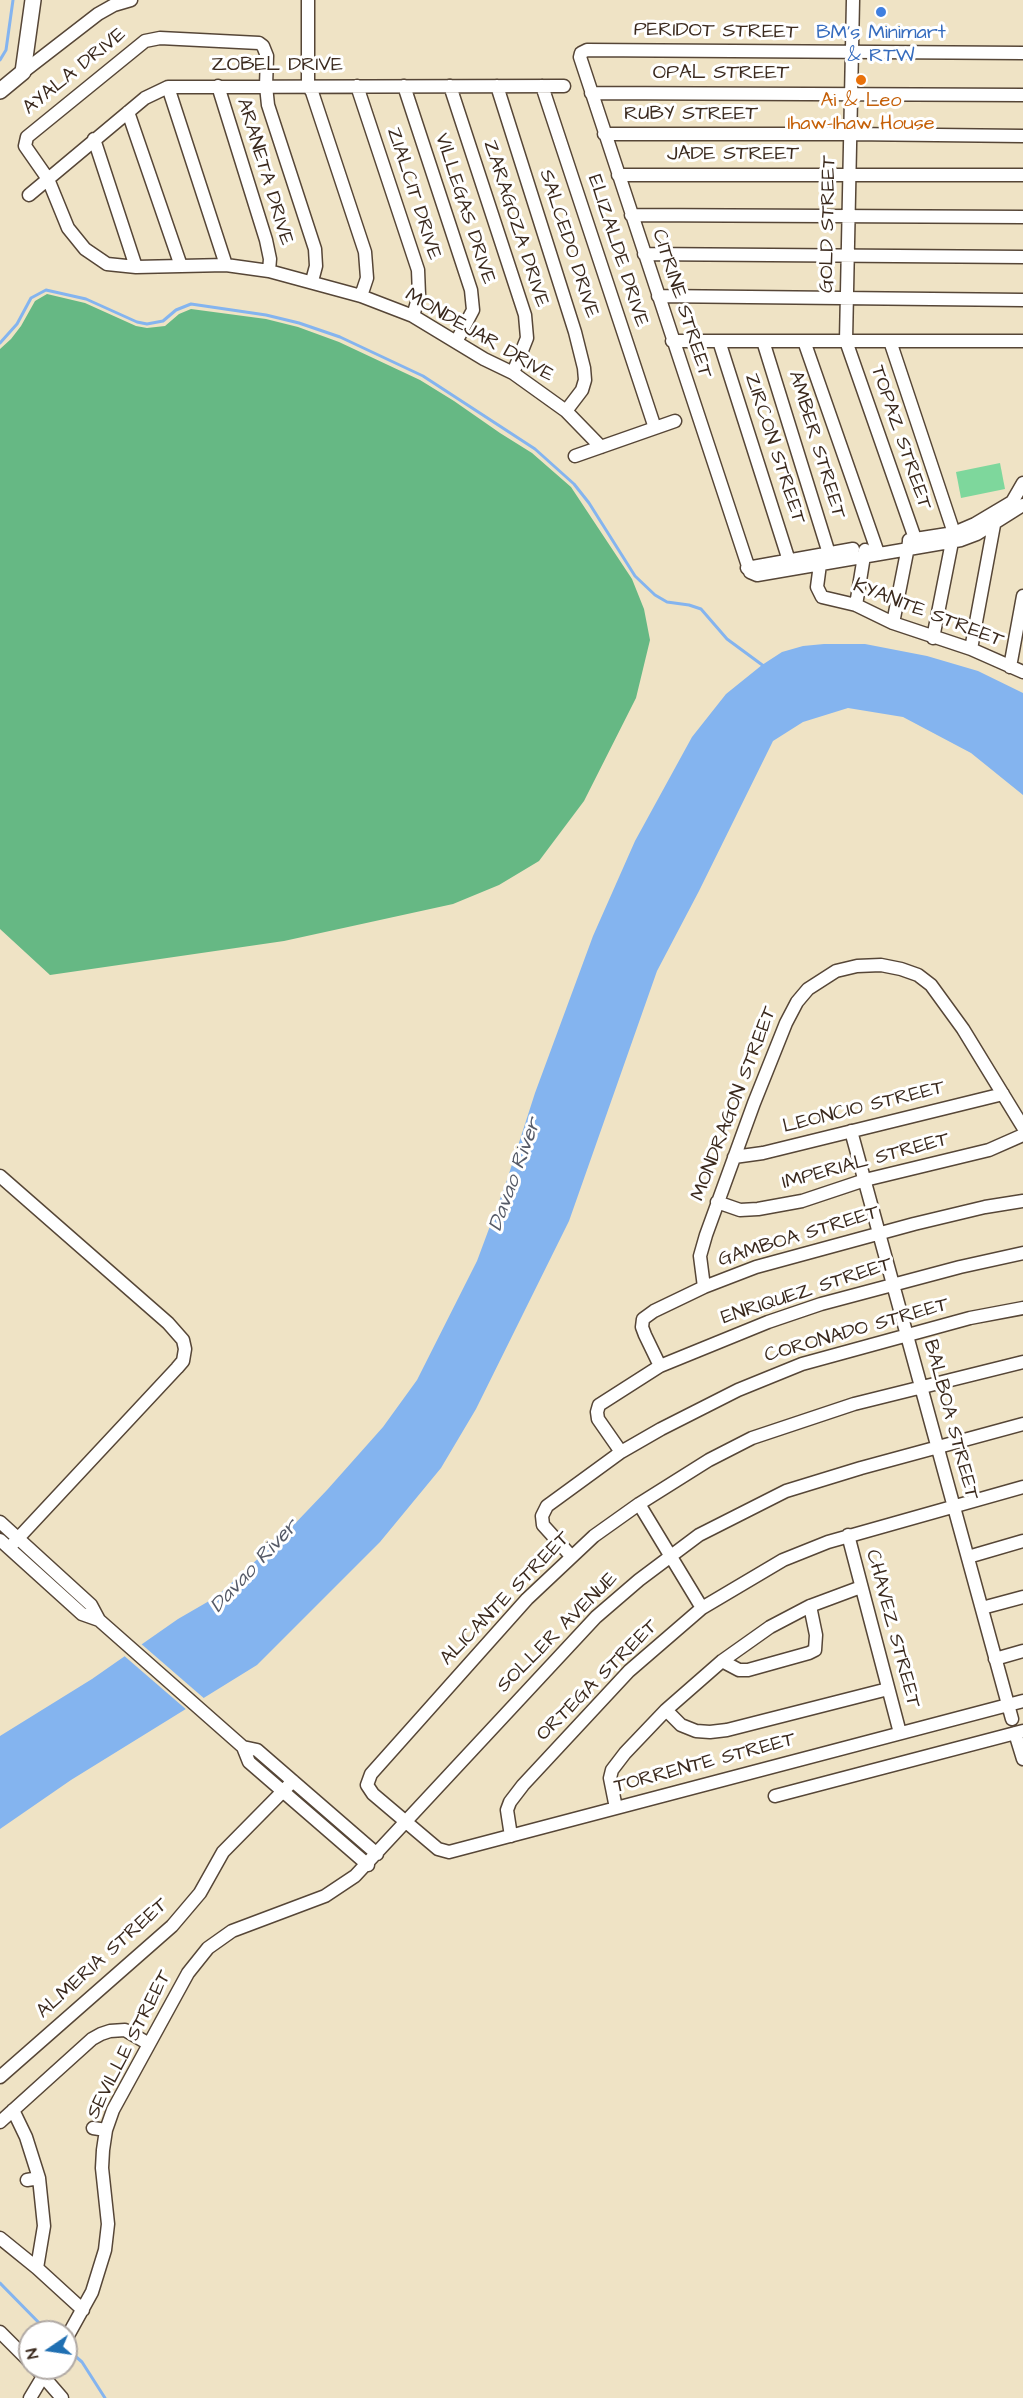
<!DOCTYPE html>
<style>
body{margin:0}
#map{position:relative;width:1023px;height:2398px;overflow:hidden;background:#efe3c5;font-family:"Architects Daughter",sans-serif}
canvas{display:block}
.north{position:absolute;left:18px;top:2320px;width:60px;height:60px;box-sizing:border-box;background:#fff;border:2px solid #b1aaa5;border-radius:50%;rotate:257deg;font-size:16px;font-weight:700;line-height:24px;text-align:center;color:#3b2a1e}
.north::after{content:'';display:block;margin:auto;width:21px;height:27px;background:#1f6fb2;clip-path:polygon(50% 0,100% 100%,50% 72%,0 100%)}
</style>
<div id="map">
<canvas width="1023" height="2398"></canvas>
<div class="north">N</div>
</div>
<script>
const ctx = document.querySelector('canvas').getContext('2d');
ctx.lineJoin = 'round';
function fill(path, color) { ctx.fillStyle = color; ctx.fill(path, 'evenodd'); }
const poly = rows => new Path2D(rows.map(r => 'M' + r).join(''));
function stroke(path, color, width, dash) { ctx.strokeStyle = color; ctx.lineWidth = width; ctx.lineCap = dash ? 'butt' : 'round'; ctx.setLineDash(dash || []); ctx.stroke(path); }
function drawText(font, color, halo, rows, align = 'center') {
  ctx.font = font + ' "Architects Daughter",sans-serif'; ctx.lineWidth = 6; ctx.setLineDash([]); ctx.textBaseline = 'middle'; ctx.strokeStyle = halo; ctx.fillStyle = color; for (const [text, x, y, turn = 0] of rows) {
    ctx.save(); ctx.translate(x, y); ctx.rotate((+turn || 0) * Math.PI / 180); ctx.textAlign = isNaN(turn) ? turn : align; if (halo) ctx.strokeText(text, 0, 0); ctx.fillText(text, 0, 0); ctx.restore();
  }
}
fill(poly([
 [1000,463,1005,489,961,498,956,472]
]), '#7ed79c');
fill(poly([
 [47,294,85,303,136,326,147,328,165,326,179,314,191,309,266,319,298,327,339,342,420,380,454,401,500,433,532,453,571,487,632,579,644,609,650,640,636,698,584,801,539,861,499,885,453,904,284,941,50,975,0,929,0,349,11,339,21,326,35,301]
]), '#66b884');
fill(poly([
 [824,644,865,644,927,656,978,671,1023,693,1023,795,971,753,903,717,848,708,803,722,773,741,699,891,657,971,569,1221,476,1409,441,1468,380,1542,257,1665,71,1780,0,1829,0,1736,92,1679,178,1619,216,1597,285,1534,327,1490,383,1427,417,1380,477,1261,506,1183,535,1093,593,936,635,841,692,737,726,694,762,665,782,652,803,646]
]), '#84b4ef');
fill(poly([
 [139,1642,206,1700,188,1711,122,1654]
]), '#efe3c5');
stroke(poly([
 [0,60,6,50,13,0],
 [0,343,17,324,31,298,46,290,86,299,137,322,147,324,163,321,176,310,191,304,266,315,299,323,340,337,423,376,535,449,574,484,589,503,635,576,655,595,667,602,689,605,701,609,727,639,765,667],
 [0,2283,48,2332],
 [66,2348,82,2362,105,2398]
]), '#84b4ef', 3);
const minor = poly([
 [308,0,308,86,312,92,365,252,367,278,361,296],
 [853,0,846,341,918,547],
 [1023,53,587,50,581,53,580,57,750,572,757,575,961,540,977,534,1023,505],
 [23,72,98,14,114,5,131,0],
 [218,86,266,240,270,259,269,271],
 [357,86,418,270,419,295,413,316],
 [404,86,471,290,473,310,456,342],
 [450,86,525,315,527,338,513,373],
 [497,86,575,332,584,368,585,380,582,390,566,411],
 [542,86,655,428],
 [168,87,226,265],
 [591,93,1023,95],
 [128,112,181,266],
 [604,134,850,134,1023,136],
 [94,139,136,267],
 [618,175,1023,175],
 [29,195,145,98,168,87,564,86],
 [631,215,1023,217],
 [644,254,1023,257],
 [312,281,316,266,315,249,268,105,266,86,267,56,263,46,259,43,160,38,145,41,27,137,25,146,48,179,68,228,85,249,107,264,136,267,226,265,269,271,361,296,413,316,484,359,513,373,566,411,601,447],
 [658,296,1023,300],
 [672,341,1023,341],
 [719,341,791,567],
 [763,341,831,560],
 [804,341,878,553],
 [890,341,954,533],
 [575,456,675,421],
 [909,540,954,533,975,524,1012,502,1023,483],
 [821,557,817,587,822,597,856,605,893,623,971,649,1023,672],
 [747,568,853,549],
 [856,605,865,550],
 [893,623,909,542],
 [933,638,952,542],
 [971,649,994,525],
 [1010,667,1023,596],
 [851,1131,1012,1719],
 [734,1157,763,1153,1003,1094],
 [0,1176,168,1323,183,1340,185,1349,183,1361,177,1368,9,1548],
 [717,1202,740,1210,758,1209,802,1201,865,1180,989,1150,1023,1135],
 [704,1287,700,1256,706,1235,754,1103,786,1023,797,1002,808,989,836,971,857,966,881,965,901,969,918,975,931,985,963,1029,1023,1127],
 [1023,1362,854,1404,752,1438,709,1460,639,1504,594,1536,527,1599,371,1774,367,1785,373,1794,438,1849,449,1852,1023,1701],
 [660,1366,645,1335,642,1327,643,1319,654,1311,704,1287,756,1267,914,1224,985,1207,1023,1201],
 [621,1452,598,1419,597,1412,599,1405,660,1366,768,1322,821,1304,960,1267,1023,1253],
 [639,1504,702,1608],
 [0,1522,91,1605,99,1620,243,1747,249,1762,368,1865],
 [848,1535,900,1733],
 [0,1540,82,1614,99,1620],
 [571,1556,543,1525,542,1516,547,1506,621,1452,661,1429,738,1390,802,1364,970,1318,1023,1308],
 [968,1557,1023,1541],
 [982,1608,1023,1597],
 [995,1659,1023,1651],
 [722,1661,739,1670,748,1670,809,1653,815,1650,816,1635,810,1606],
 [666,1710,681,1725,696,1731,710,1732,727,1730,888,1689],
 [1015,1733,1023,1759],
 [243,1747,257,1750,377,1854],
 [775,1796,1023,1731],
 [616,1808,610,1778,612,1770,625,1753,666,1710,722,1661,770,1627,810,1606,861,1587],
 [511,1836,507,1810,510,1802,523,1785,629,1671,702,1608,783,1560,828,1542,1023,1487],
 [0,2077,172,1926,200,1893,223,1852,293,1781],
 [13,2110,26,2137,39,2178,44,2226,37,2268],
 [0,2122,92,2039,101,2034,110,2031,125,2030,149,2044],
 [93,2128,106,2130],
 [27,2180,39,2178],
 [0,2238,37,2268,83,2310],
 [0,2332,30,2362],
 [66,2339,92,2292,105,2250,108,2224,102,2168,103,2150,106,2130,113,2110,188,1973,208,1948,232,1931,325,1896,355,1876,596,1617,639,1580,699,1535,786,1491,861,1468,1023,1424],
 [36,2368,62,2398],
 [30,2398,48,2368]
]);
const major = poly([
 [0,91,23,72,33,0]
]);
stroke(minor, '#564637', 15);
stroke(major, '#564637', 18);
stroke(minor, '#fff', 12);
stroke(major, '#fff', 15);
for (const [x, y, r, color] of [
 [881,12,6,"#3f7fe0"],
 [861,80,6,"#e8710a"]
]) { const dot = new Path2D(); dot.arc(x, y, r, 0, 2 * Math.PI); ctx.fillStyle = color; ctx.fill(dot); stroke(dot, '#fff', 2); }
drawText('20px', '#3b2a1e', '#fff', [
 ["PERIDOT STREET",716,32,1],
 ["ZOBEL DRIVE",277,66],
 ["AYALA DRIVE",75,72,-39],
 ["OPAL STREET",721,74],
 ["RUBY STREET",691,115],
 ["JADE STREET",733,155],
 ["ARANETA DRIVE",264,172,73],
 ["ZIALCIT DRIVE",413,194,72],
 ["VILLEGAS DRIVE",464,209,72],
 ["ZARAGOZA DRIVE",515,224,72],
 ["GOLD STREET",829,224,-89],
 ["SALCEDO DRIVE",568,244,72],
 ["ELIZALDE DRIVE",617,251,72],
 ["CITRINE STREET",681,304,72],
 ["MONDEJAR DRIVE",479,336,30],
 ["TOPAZ STREET",900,438,71],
 ["AMBER STREET",816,445,73],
 ["ZIRCON STREET",774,449,72],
 ["KYANITE STREET",928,614,21],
 ["MONDRAGON STREET",735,1104,-69],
 ["LEONCIO STREET",864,1108,-14],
 ["IMPERIAL STREET",866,1162,-15],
 ["GAMBOA STREET",799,1237,-17],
 ["ENRIQUEZ STREET",807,1292,-18],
 ["CORONADO STREET",857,1331,-16],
 ["BALBOA STREET",950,1420,75],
 ["ALICANTE STREET",506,1599,-46],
 ["CHAVEZ STREET",892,1629,75],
 ["SOLLER AVENUE",558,1633,-45],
 ["ORTEGA STREET",598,1681,-45],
 ["TORRENTE STREET",705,1764,-15],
 ["ALMERIA STREET",103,1959,-42],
 ["SEVILLE STREET",130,2045,-63]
]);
drawText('20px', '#366cbe', '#fff', [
 ["BM's Minimart",881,34],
 ["& RTW",881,57]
]);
drawText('20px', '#c56008', '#fff', [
 ["Ai & Leo",861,102],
 ["Ihaw-Ihaw House",861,125]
]);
drawText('italic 21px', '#555a67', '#fff', [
 ["Davao River",516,1175,-70],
 ["Davao River",255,1567,-47]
]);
</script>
